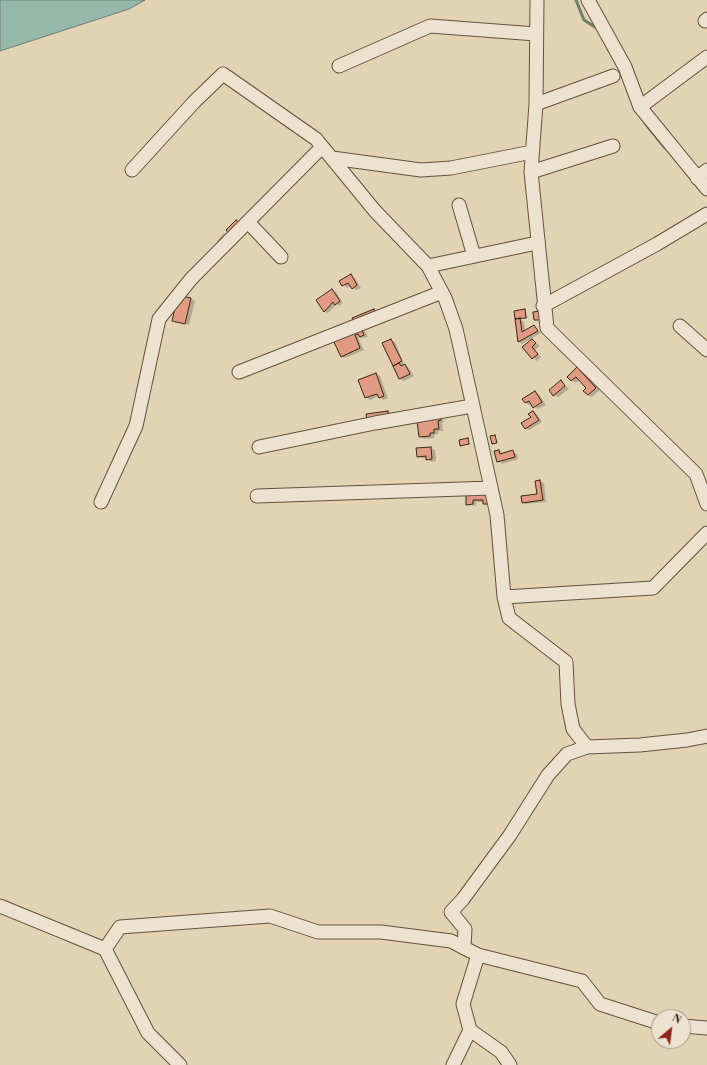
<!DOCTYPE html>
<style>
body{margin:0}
#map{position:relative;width:707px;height:1065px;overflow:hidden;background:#e2d3b5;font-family:"Libre Bodoni",serif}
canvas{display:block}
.north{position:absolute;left:651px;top:1009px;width:40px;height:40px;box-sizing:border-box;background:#ece2cf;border:1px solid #a49784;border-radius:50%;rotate:29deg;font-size:11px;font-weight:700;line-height:16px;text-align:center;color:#392713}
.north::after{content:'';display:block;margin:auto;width:14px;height:18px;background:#8f2418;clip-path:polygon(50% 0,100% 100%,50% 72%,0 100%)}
</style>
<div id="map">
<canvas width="707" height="1065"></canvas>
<div class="north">N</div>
</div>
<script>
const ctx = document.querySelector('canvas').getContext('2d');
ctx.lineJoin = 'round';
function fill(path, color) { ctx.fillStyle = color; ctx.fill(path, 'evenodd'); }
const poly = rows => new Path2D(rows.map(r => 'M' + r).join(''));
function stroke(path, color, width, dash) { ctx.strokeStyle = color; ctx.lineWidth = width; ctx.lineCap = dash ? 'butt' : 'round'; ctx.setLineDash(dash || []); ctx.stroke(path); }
const water = poly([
 [0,0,145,0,129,9,0,51,0,0]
]);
fill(water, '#95b8ab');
stroke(water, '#707e6e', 1);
fill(poly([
 [224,233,230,238,220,244,217,241],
 [351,276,355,278,361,288,356,290,350,286,347,288,341,282],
 [332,290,336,292,343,303,339,306,337,304,328,313,324,311],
 [191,299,195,301,189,325,173,320],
 [525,310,528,318,520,319,524,322,525,331,534,326,541,333,522,344,519,342,516,319],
 [361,329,365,331,368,337,358,338,364,350,345,358,341,356,335,341],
 [391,340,395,342,404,364,409,368,414,376,404,381,400,379,383,344],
 [532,340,540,346,535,350,541,357,537,361,524,347],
 [578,368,600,390,592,397,588,395,588,388,580,379,576,383,569,377],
 [376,374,380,376,388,398,383,400,379,396,370,400,366,397],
 [561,381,569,389,558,397,554,395],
 [535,392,539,394,546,405,538,409,532,403,529,405,525,402],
 [533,412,537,414,542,422,529,430,526,428],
 [441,419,445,421,442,423,443,431,438,431,438,434,434,435,434,438,424,439,420,436,418,421],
 [468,439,470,445,461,445],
 [431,448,435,450,436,461,431,462,427,458,422,458,418,456,417,449],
 [499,451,502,453,513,452,517,454,518,459,502,464,498,461],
 [540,481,544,483,546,502,526,504,522,502,538,495],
 [488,495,492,505,488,505,484,502,476,502,476,506,467,504,467,496]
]), '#0003');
stroke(poly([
 [576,0,584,20,598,29],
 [645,123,665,148]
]), '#707e6e', 3);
const building = poly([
 [236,220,242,225,231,236,226,230,236,220],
 [351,274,357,285,352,289,348,283,342,286,339,281,351,274],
 [332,289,340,301,335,305,333,302,324,312,316,300,332,289],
 [178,295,191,298,185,324,172,321,178,295],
 [374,309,377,315,348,326,347,322,353,320,352,318,374,309],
 [525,309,526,318,515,319,514,311,525,309],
 [541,311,542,320,534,320,533,312,541,311],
 [520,318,522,332,534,325,538,331,518,342,515,319,520,318],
 [361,328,364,335,360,337,358,334,355,335,360,348,341,357,333,340,361,328],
 [391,339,402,361,393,366,382,343,391,339],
 [532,339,536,343,532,347,538,354,532,359,522,347,532,339],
 [399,363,401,366,405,364,410,374,399,379,393,366,399,363],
 [577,367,596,388,588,395,583,391,586,388,576,377,571,381,567,377,577,367],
 [376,373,384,396,379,398,377,394,365,398,358,380,376,373],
 [561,380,565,386,553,396,549,390,561,380],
 [535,391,542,402,533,408,529,401,525,403,522,399,535,391],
 [388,411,389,418,367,421,366,414,388,411],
 [533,411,539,420,525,429,521,423,531,417,528,414,533,411],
 [441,418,441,420,438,421,439,429,434,429,434,433,430,433,430,436,419,437,417,421,441,418],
 [495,435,497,443,492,444,490,436,495,435],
 [468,438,469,444,460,446,459,440,468,438],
 [431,447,432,459,426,460,426,456,417,457,416,448,431,447],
 [499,450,500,454,513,450,515,457,497,462,494,451,499,450],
 [540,480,543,500,522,503,521,496,537,494,535,481,540,480],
 [489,494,489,504,483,504,483,500,473,500,473,504,466,505,466,495,489,494]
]);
fill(building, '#e19b83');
stroke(building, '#392713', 1);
const minor = poly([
 [537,0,536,104,531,172,547,328,696,474,707,504],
 [588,0,625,67,640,107,707,189],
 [705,21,707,19],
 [339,66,430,26,536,34],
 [536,104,613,76],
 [640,107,707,57],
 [332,158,421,170,451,168,532,152],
 [132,170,194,102,223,74,316,139,375,211,428,266,445,298,456,329,497,515,504,597,509,618,566,662,568,704,573,729,587,747],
 [531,172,613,146],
 [697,178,707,170],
 [459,205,474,256],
 [248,222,281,257],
 [428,266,537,243],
 [543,306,657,244,707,214],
 [680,326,707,350],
 [239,372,442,292],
 [259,447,375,423,472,406],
 [257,496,491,488],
 [101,502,136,426,159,319,191,279,322,147],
 [504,597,653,588,707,533],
 [0,906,105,949,148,1033,180,1065],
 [464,947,465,929,451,912,463,899,510,835,548,775,567,754,587,747,640,745,687,740,707,736],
 [105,949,120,927,270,916,318,932,381,932,451,941,478,955,582,981,600,1004,659,1023],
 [478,955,463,1004,470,1030,501,1052,510,1065],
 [683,1026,707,1028],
 [453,1065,470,1030]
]);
stroke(minor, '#63523c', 15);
stroke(minor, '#ece2cf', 13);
</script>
